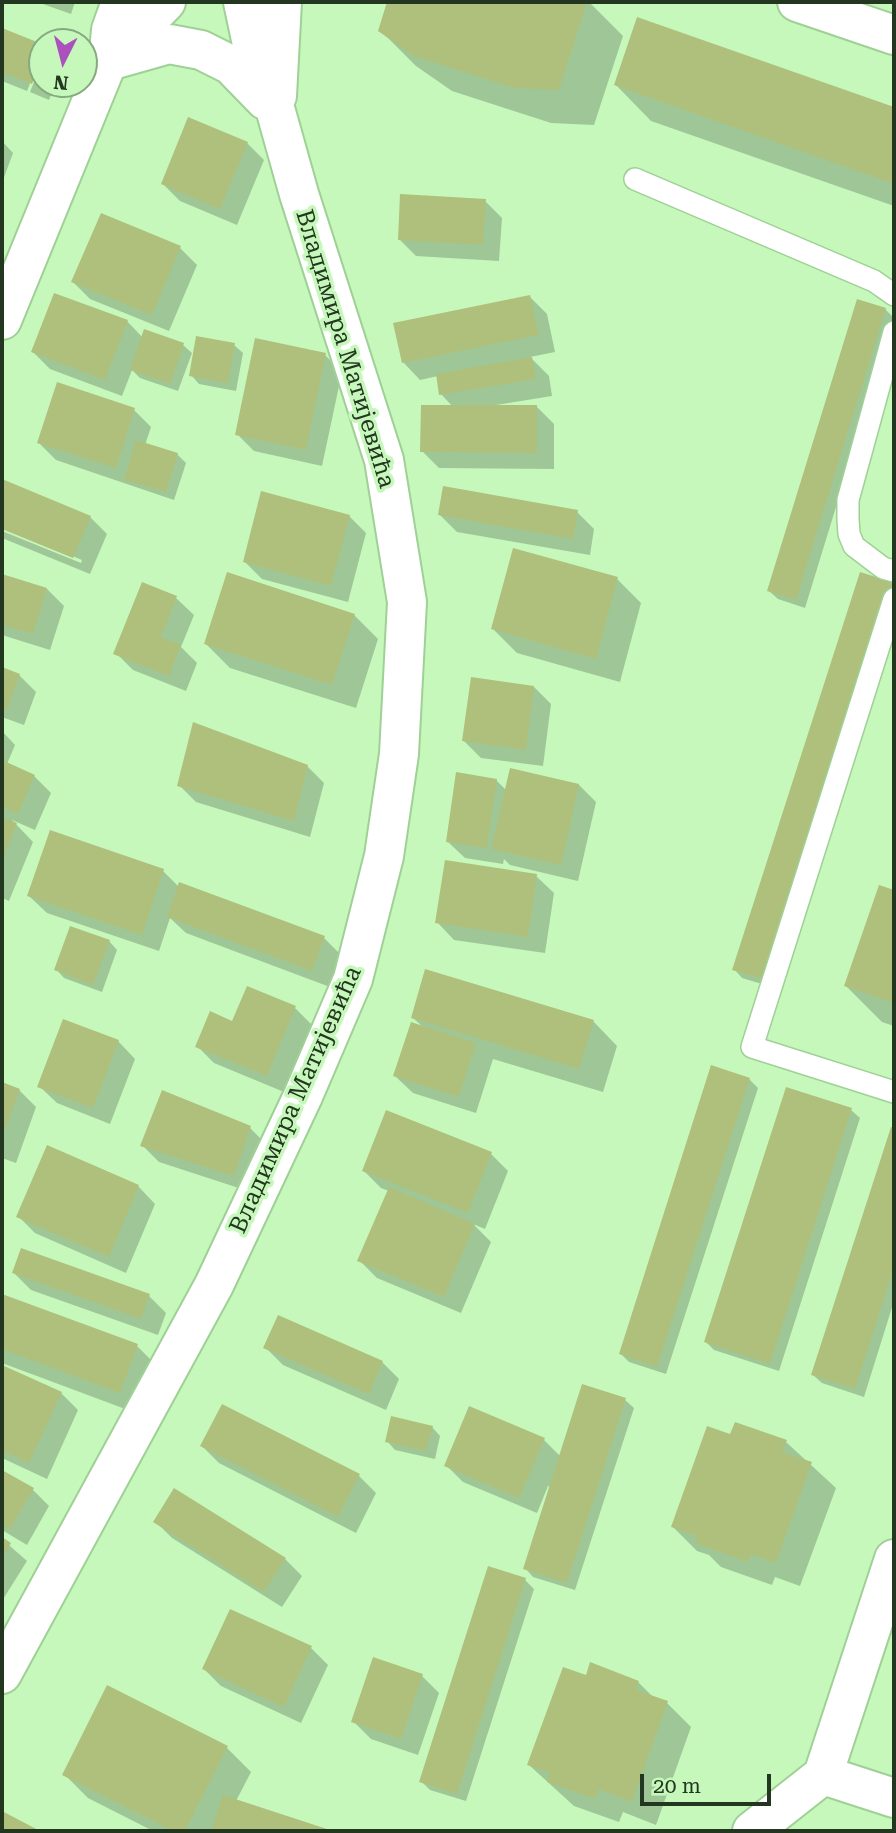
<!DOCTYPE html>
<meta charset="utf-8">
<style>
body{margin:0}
#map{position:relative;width:896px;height:1833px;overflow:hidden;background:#c6f8bc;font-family:"Roboto Serif",serif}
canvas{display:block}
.frame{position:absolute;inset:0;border:4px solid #23361f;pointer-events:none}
.north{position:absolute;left:28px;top:28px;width:70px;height:70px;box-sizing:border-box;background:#c6f8bc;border:2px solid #85aa7d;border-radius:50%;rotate:186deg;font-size:19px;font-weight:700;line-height:28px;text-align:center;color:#23361f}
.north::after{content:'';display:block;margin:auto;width:24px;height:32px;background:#ab51bd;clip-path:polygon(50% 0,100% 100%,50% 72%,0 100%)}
.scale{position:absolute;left:640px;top:1774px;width:131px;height:32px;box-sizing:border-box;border:4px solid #23361f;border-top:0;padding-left:9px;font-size:21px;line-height:24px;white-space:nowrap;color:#23361f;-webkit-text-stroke:5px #c6f8bc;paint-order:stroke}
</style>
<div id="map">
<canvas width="896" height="1833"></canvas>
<div class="frame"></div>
<div class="north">N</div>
<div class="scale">20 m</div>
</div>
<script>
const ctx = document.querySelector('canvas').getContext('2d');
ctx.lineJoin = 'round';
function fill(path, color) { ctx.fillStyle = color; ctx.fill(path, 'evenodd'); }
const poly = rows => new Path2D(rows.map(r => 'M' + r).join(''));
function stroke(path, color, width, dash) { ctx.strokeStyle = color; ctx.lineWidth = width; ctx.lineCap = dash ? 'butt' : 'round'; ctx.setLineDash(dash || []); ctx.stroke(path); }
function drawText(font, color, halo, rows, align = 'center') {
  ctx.font = font + ' "Roboto Serif",serif'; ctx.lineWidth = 7; ctx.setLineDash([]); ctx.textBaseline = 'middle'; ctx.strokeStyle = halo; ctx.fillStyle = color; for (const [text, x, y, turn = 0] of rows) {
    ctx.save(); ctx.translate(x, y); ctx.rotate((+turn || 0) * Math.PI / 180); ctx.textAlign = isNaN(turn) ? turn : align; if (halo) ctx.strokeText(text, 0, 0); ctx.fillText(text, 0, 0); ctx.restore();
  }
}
fill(poly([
 [37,2,75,2,71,14],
 [389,2,589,2,623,36,594,125,551,123,452,91,416,66,380,30],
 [638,19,894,109,894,206,651,121,616,85],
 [2,30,42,46,42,54,27,91,2,81],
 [42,62,42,84,55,84,49,100,30,92],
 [2,141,13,153,2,183],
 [247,143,264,160,237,225,180,201,163,184],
 [485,201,502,218,499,261,416,256,399,239],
 [180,248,197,265,169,331,90,299,73,282],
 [530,297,547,314,555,352,530,357,549,376,552,396,496,405,496,407,537,407,554,424,554,469,439,468,422,451,453,407,441,394,438,376,420,380,403,362],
 [885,309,894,318,805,608,778,599,769,591],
 [127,321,143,338,146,331,183,345,192,353,178,391,140,378,132,370,122,396,50,369,33,352],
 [234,345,243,353,236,391,199,384,191,375],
 [325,355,342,372,322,466,254,451,237,434],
 [134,410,151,427,145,445,177,454,186,463,174,500,56,460,39,443],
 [2,481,90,517,107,534,90,574,2,538,2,531,81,563,82,560,2,527],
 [577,512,594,529,590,555,457,532,440,515],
 [349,516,366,533,348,602,262,579,245,562],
 [2,576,47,589,64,606,50,650,2,635],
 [617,579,641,603,620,682,517,653,493,629],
 [891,583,894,587,894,608,772,987,742,978,734,969],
 [143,585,176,598,194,615,181,647,197,663,186,691,133,670,116,653],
 [354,615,378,639,356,708,230,668,206,644],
 [2,669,19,675,36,692,24,725,2,717],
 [534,687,551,704,543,766,481,758,464,741],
 [2,731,15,745,7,764,34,776,51,793,35,830,12,820,33,842,9,901,2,898],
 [307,766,324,783,310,837,196,802,179,785],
 [496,780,506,790,579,785,596,802,578,881,510,865,504,859,503,864,465,858,447,841],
 [163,871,179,887,180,885,324,938,341,955,330,987,186,933,170,918,159,951,47,913,29,896],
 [536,876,554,893,545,953,454,940,437,922],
 [880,887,894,892,894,1026,882,1022,846,986],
 [109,941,117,950,102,992,64,978,56,969],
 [295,1008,312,1025,284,1092,214,1063,197,1046,233,1023],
 [413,1018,593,1021,617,1046,603,1092,493,1059,476,1113,413,1093,395,1076,423,1027],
 [118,1041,135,1059,110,1124,57,1103,39,1086],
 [749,1079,758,1088,666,1374,629,1362,621,1354],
 [2,1084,19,1090,36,1107,16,1163,2,1158],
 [851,1110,860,1118,779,1371,714,1350,706,1342],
 [250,1128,267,1145,251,1192,159,1162,142,1145],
 [892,1129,894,1130,894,1301,864,1397,822,1383,813,1375],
 [491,1154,508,1171,485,1229,473,1224,491,1242,461,1313,377,1278,360,1261,389,1191,381,1188,364,1171],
 [138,1186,155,1204,126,1273,35,1233,18,1216],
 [14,1273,149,1296,166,1313,158,1335,31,1290],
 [2,1296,137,1346,161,1370,144,1416,2,1363],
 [266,1348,382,1362,399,1379,386,1410,283,1365],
 [2,1367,61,1393,78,1410,47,1479,2,1458],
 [625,1400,634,1408,575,1590,533,1577,525,1568,551,1487,548,1486,537,1513,463,1482,446,1465,544,1440,561,1457],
 [223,1406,359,1476,376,1493,356,1533,219,1463,202,1446],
 [432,1427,440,1436,435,1459,395,1450,387,1441],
 [731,1437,786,1442,836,1488,800,1586,775,1577,772,1585,721,1567,709,1555,697,1551,673,1527],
 [2,1472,32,1489,49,1506,27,1545,2,1530],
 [155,1521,285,1559,302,1576,282,1607,172,1538],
 [2,1539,27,1561,2,1601],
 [489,1569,525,1580,534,1589,466,1801,430,1790,421,1781],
 [311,1648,328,1665,301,1723,221,1686,204,1669],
 [422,1676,439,1693,418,1755,371,1739,353,1721],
 [587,1677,638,1682,654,1698,667,1703,691,1727,656,1825,623,1812,619,1822,574,1806,529,1765],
 [227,1748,251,1772,236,1801,329,1831,153,1831,88,1798,64,1774]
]), '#0003');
fill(poly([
 [387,2,587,2,559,90,514,88,414,56,378,31],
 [637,17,894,107,894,184,614,85],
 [2,28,42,44,42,57,32,84,2,72],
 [188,117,248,142,220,209,161,184],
 [400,194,486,199,483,245,398,240],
 [101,213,181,246,152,315,71,282],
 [54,293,128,320,105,380,31,352],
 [530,295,539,335,402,363,393,323],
 [857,299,886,308,796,600,767,591],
 [144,329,184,343,170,384,130,370],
 [196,336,235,343,228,383,189,376],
 [255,338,326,353,306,450,235,435],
 [532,357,536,379,439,395,436,374],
 [57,382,135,408,116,468,37,443],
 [421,405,537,405,537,453,420,452],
 [136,440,178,453,166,492,124,480],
 [2,479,91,516,73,558,2,529],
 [443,486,578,510,573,539,438,515],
 [261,491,350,515,331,586,243,562],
 [513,548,618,577,596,659,491,629],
 [227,572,355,614,332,685,204,644],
 [860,572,892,582,763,979,732,970],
 [2,574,47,588,33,634,2,625],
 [142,582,177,596,161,637,181,645,169,676,113,654],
 [2,667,20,674,7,710,2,708],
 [471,677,534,686,526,750,462,741],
 [193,722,308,765,294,821,177,786],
 [2,760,35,775,18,814,2,807],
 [510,768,579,784,561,865,491,849],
 [456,772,497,779,487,848,446,842],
 [2,817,17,823,2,861],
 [50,830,164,869,142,935,27,896],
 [445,860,537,874,528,937,435,923],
 [179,882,325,936,312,971,167,917],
 [879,885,894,890,894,1003,844,986],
 [70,926,110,940,93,985,54,970],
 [425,969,594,1020,579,1069,411,1018],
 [247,986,296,1006,267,1076,195,1047,210,1011,232,1021],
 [63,1019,119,1040,93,1108,37,1087],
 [411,1022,476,1043,459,1097,393,1076],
 [711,1065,750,1078,657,1367,619,1354],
 [2,1082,20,1089,2,1137],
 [786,1087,852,1108,770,1364,704,1342],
 [162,1090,251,1126,234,1176,140,1146],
 [386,1110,492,1152,468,1213,362,1171],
 [891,1127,894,1128,894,1267,855,1389,811,1375],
 [47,1145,139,1185,109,1257,16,1217],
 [389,1187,475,1224,444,1297,357,1261],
 [21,1248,150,1294,141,1319,12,1273],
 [2,1294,138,1344,120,1393,2,1349],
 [278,1315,383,1361,369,1394,263,1348],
 [2,1365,62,1392,29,1463,2,1450],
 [582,1384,626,1398,567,1583,523,1569],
 [222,1404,360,1474,338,1517,200,1446],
 [469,1406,545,1438,519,1498,444,1466],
 [391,1416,433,1426,426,1451,385,1442],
 [735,1422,787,1440,782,1452,812,1462,776,1563,751,1554,748,1562,695,1543,697,1536,671,1527,707,1426,730,1434],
 [2,1470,34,1488,10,1529,2,1525],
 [174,1488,286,1558,264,1592,153,1522],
 [2,1537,11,1543,2,1558],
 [488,1566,526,1578,457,1794,419,1782],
 [230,1609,312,1646,284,1707,202,1669],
 [373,1657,423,1674,401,1739,351,1722],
 [590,1662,639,1681,636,1690,668,1701,632,1802,599,1789,595,1799,547,1782,550,1773,527,1765,563,1667,586,1675],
 [107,1685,228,1746,185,1831,173,1831,62,1775],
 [223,1795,333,1831,211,1831],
 [2,1811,40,1831,2,1831]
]), '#aec07b');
const service = poly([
 [635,179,874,281,894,295],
 [894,332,848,500,848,519,849,534,854,546,883,568,894,571],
 [894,599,752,1047,894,1092]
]);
const minor = poly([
 [797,2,894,35],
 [108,61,111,30,121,2],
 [109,61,169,44,201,50,231,65,265,100],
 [277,96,282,2],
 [2,320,108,61,166,2],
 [2,1674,214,1285,303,1096,353,979,384,856,399,754,407,602,384,460,299,194,276,112,256,63,243,2],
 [823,1775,894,1559],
 [752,1831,823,1775,894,1798]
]);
stroke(service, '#9fd096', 24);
stroke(minor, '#9fd096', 42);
stroke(service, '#fff', 21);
stroke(minor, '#fff', 38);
drawText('24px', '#23361f', '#c6f8bc', [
 ["Владимира Матијевића",345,349,73],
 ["Владимира Матијевића",296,1100,-66]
]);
</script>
